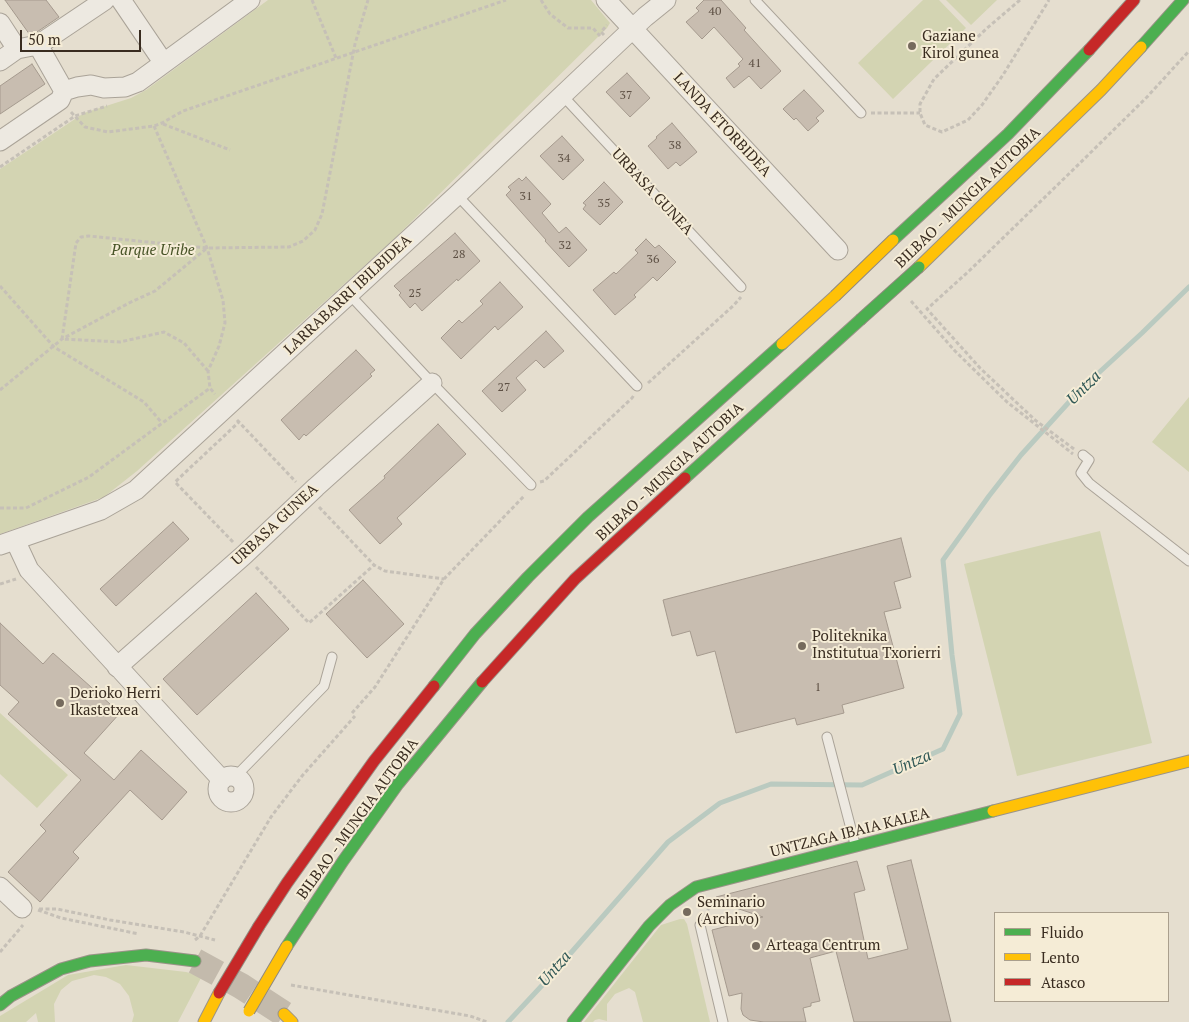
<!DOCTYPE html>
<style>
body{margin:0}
#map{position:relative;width:1189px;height:1022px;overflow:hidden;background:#e5decf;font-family:"PT Serif",serif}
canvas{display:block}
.legend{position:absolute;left:994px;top:912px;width:175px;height:90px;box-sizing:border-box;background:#f5ecd6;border:1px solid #aa9f8d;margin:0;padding:6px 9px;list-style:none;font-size:15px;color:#392c20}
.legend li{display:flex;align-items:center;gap:10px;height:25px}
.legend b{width:25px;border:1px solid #aa9f8d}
.scale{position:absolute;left:20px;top:30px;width:121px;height:22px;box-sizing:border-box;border:2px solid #392c20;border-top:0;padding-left:6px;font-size:15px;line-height:18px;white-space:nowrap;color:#392c20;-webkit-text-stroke:4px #f5ecd6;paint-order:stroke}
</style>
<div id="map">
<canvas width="1189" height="1022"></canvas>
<ul class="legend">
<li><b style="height:6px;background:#4caf50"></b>Fluido</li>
<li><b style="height:6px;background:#ffc107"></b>Lento</li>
<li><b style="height:6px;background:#c62828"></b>Atasco</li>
</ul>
<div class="scale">50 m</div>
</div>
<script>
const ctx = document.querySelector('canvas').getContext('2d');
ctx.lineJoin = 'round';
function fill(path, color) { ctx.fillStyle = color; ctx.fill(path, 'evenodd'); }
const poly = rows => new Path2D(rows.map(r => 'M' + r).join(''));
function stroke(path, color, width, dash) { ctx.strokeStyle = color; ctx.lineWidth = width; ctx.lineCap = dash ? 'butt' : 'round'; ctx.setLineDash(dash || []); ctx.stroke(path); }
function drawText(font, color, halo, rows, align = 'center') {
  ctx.font = font + ' "PT Serif",serif'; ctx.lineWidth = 4; ctx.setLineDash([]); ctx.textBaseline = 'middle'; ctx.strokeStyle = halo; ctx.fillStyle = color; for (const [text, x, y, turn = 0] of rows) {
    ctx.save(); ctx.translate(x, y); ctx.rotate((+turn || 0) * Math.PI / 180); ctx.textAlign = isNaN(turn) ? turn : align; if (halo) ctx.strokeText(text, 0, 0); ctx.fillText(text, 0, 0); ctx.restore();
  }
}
fill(poly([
 [268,0,591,0,610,23,607,28,394,239,137,471,104,497,0,534,0,169,84,113,131,98,146,90],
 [923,0,939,0,966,28,893,99,858,63],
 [946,0,997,0,971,25],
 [1189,397,1189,472,1152,442],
 [1100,531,1152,743,1017,776,964,564],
 [0,713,68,775,37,808,0,774],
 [680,919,684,919,687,924,710,1022,643,1022,635,992,629,988,615,994,607,1004,607,1021,599,1019,595,1020,593,1022,584,1022,661,925],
 [126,965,186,972,202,976,178,1022,132,1022,134,1015,129,996,120,984,106,977,94,975,72,981,61,990,54,1004,55,1022,38,1022,36,1013,26,1022,0,1022,0,1016,68,975]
]), '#d3d4b2');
stroke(poly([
 [508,1022,548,979,668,842,720,803,771,784,862,785,943,749,960,714,952,655,943,560,989,496,1021,455,1080,390,1142,333,1189,287]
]), '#bacac0', 5);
const building = poly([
 [5,0,46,0,59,17,34,34,30,35,5,0],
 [704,0,721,0,746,28,744,30,781,71,761,89,749,76,734,88,726,78,740,66,738,64,743,59,714,27,702,39,686,22,699,11,696,8,704,0],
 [32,64,45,84,0,114,0,86,32,64],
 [627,73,650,98,630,117,606,92,627,73],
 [804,90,824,111,816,118,819,121,808,131,796,118,794,120,783,109,804,90],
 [672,123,697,152,680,166,676,162,668,169,648,146,657,138,656,137,672,123],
 [562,136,584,160,563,180,540,156,562,136],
 [526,177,551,204,542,213,559,233,566,227,587,250,569,267,545,241,546,240,506,195,511,190,508,187,519,178,522,181,526,177],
 [604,182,623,202,600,225,583,209,586,205,583,203,604,182],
 [455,233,480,261,458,281,457,279,422,311,415,303,410,308,399,295,401,293,394,286,455,233],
 [646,239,655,248,659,245,676,262,657,281,653,277,634,295,636,297,615,315,593,290,614,272,616,274,638,253,635,250,646,239],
 [500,282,523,307,498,330,495,326,461,359,441,338,459,320,462,323,483,304,480,301,500,282],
 [546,331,564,351,544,368,536,360,516,378,526,390,502,412,482,391,546,331],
 [356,350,375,370,370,374,372,376,306,436,304,434,299,440,281,420,356,350],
 [438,424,466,454,397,518,402,524,380,544,349,510,385,478,384,476,438,424],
 [173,522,189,539,116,606,100,589,173,522],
 [901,538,911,577,894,582,901,608,884,612,904,688,842,705,844,713,797,725,795,718,736,733,715,651,697,656,690,631,672,636,663,600,901,538],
 [363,580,404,624,367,658,326,614,363,580],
 [256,593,289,629,197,715,163,679,256,593],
 [0,623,43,664,53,653,120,713,84,753,114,780,141,750,187,792,162,820,130,790,73,852,79,858,40,902,8,872,46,831,40,825,81,780,8,714,19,702,0,685,0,623],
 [911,860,951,1022,854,1022,836,951,810,958,820,1001,811,1003,811,1006,803,1008,806,1022,764,1022,750,1020,743,1015,741,1009,742,993,729,996,712,930,763,917,721,903,716,897,857,861,865,890,854,893,868,959,908,949,887,866,911,860]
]);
fill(building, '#c8bdb0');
stroke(building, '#a59a8e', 1);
stroke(poly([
 [195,961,241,986,284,1014]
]), '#c3baac', 26, [26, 13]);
const lane = poly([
 [755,0,861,113],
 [563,96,741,287],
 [457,195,637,386],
 [349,294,432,383,531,485],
 [1083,455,1089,460,1081,473,1089,483,1189,561],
 [827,737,855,844],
 [235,777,324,686,332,657],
 [700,925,723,1022]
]);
const street = poly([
 [121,0,163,62],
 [606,0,838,250],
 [0,23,17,49],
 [38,45,64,91],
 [0,61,17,49,38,45,105,0],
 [0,141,60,100,64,91,77,87,91,85,104,88,125,87,138,82,250,0],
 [15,540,29,570,222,780],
 [0,545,101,510,136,490,457,195,645,17,666,0],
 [117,667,244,555,316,487,432,383],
 '218 789a13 13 0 1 1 26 0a13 13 0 1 1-26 0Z',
 [0,887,22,908]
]);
const fast = poly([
 [1141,47,1183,0],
 [893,240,1008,134,1089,50],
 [685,478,860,320],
 [434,686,475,634,528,577,588,517,782,344],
 [287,946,343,861,398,784,482,682],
 [0,1005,11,996,61,969,90,961,146,955,195,961],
 [573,1022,649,926,670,905,696,887,993,811]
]);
const slow = poly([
 [919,267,1101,90,1141,47],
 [782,344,835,296],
 [993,811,1189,761],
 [284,1014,292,1022],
 [204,1022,219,993]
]);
const jam = poly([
 [1089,50,1134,0],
 [482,682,575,579,685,478],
 [259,926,287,883,374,761,434,686]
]);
stroke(lane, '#aaa398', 11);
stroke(street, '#aaa398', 21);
stroke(fast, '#9a9388', 13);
stroke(slow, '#9a9388', 13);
stroke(jam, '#9a9388', 13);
stroke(poly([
 [312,0,336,58],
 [541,0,550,14,568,28,593,28,600,36],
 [1020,0,986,29,934,79,920,104,920,113,925,125,942,132,968,120,982,105,1003,75,1049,0],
 [604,35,601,32,607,25],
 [71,112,85,127,108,132,154,126,162,123,183,111,506,0],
 [871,113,920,113],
 [163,124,230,150],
 [154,126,207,248,223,300,225,323,219,346,208,371,210,388,215,394],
 [0,167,75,116,107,106],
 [0,286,54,347,144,402,162,423],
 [911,301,955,351,1007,402,1073,454],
 [208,371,184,343,164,332,120,342,62,339,76,243,81,237,89,236,207,248,289,247,303,241,315,230,322,214,355,44,368,0],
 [648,383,734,305,741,297],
 [0,390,62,339,129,303,155,291,207,248],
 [237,420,296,482],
 [1074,449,1035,420,980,368,927,309,969,271,1079,164,1147,97,1189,51],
 [540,482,544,481,632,398,634,395],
 [319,507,374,565,385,571,444,579],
 [0,508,26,508,89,477,210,388],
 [233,542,175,482,239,422],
 [256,567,309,623,374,565],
 [0,584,16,579],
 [352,713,375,687,444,579,525,495],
 [39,909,57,909,110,920,184,932,215,940],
 [38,910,61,918,139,934],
 [705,916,711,903],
 [195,940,200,936,271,817,302,776,355,716],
 [0,952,23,925],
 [291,985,470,1016,487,1022]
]), '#c6c0b7', 3, [4, 2.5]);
stroke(lane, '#ede9e1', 9);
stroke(street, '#ede9e1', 19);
stroke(fast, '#4caf50', 11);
stroke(slow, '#ffc107', 11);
stroke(jam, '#c62828', 11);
const fastBridge = poly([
 [860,320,919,267]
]);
const slowBridge = poly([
 [835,296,893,240],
 [249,1011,287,946]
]);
const jamBridge = poly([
 [219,993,259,926]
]);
stroke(fastBridge, '#90897e', 13, []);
stroke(slowBridge, '#90897e', 13, []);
stroke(jamBridge, '#90897e', 13, []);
stroke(fastBridge, '#4caf50', 11);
stroke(slowBridge, '#ffc107', 11);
stroke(jamBridge, '#c62828', 11);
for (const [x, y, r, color] of [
 [912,46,5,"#756a5d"],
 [802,646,5,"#756a5d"],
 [60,703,5,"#756a5d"],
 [687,912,5,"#756a5d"],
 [756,946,5,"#756a5d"]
]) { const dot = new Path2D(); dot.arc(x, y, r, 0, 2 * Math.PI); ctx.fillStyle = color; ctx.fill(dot); stroke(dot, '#f5ecd6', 2); }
drawText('12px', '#5d5044', null, [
 ["40",715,12],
 ["41",755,64],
 ["37",626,96],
 ["38",675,146],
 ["34",564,159],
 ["31",526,197],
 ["35",604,204],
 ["32",565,246],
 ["28",459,255],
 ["36",653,260],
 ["25",415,294],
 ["27",504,388],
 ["1",818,688]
]);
drawText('15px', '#392c20', '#f5ecd6', [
 ["Gaziane",922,37],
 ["Kirol gunea",922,54],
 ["Politeknika",812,637],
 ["Institutua Txorierri",812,654],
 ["Derioko Herri",70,694],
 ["Ikastetxea",70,711],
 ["Seminario",697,903],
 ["(Archivo)",697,920],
 ["Arteaga Centrum",766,946]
], 'left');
drawText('15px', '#392c20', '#f5ecd6', [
 ["LANDA ETORBIDEA",722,125,47],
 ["URBASA GUNEA",652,192,47],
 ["BILBAO - MUNGIA AUTOBIA",968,198,-44],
 ["LARRABARRI IBILBIDEA",348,295,-43],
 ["BILBAO - MUNGIA AUTOBIA",670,472,-43],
 ["URBASA GUNEA",275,525,-43],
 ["BILBAO - MUNGIA AUTOBIA",358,819,-54],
 ["UNTZAGA IBAIA KALEA",850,833,-14]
]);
drawText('italic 15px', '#485427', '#f5ecd6', [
 ["Parque Uribe",153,251]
]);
drawText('italic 16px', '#305856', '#f5ecd6', [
 ["Untza",1084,388,-45],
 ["Untza",912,763,-24],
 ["Untza",555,969,-49]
]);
</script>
